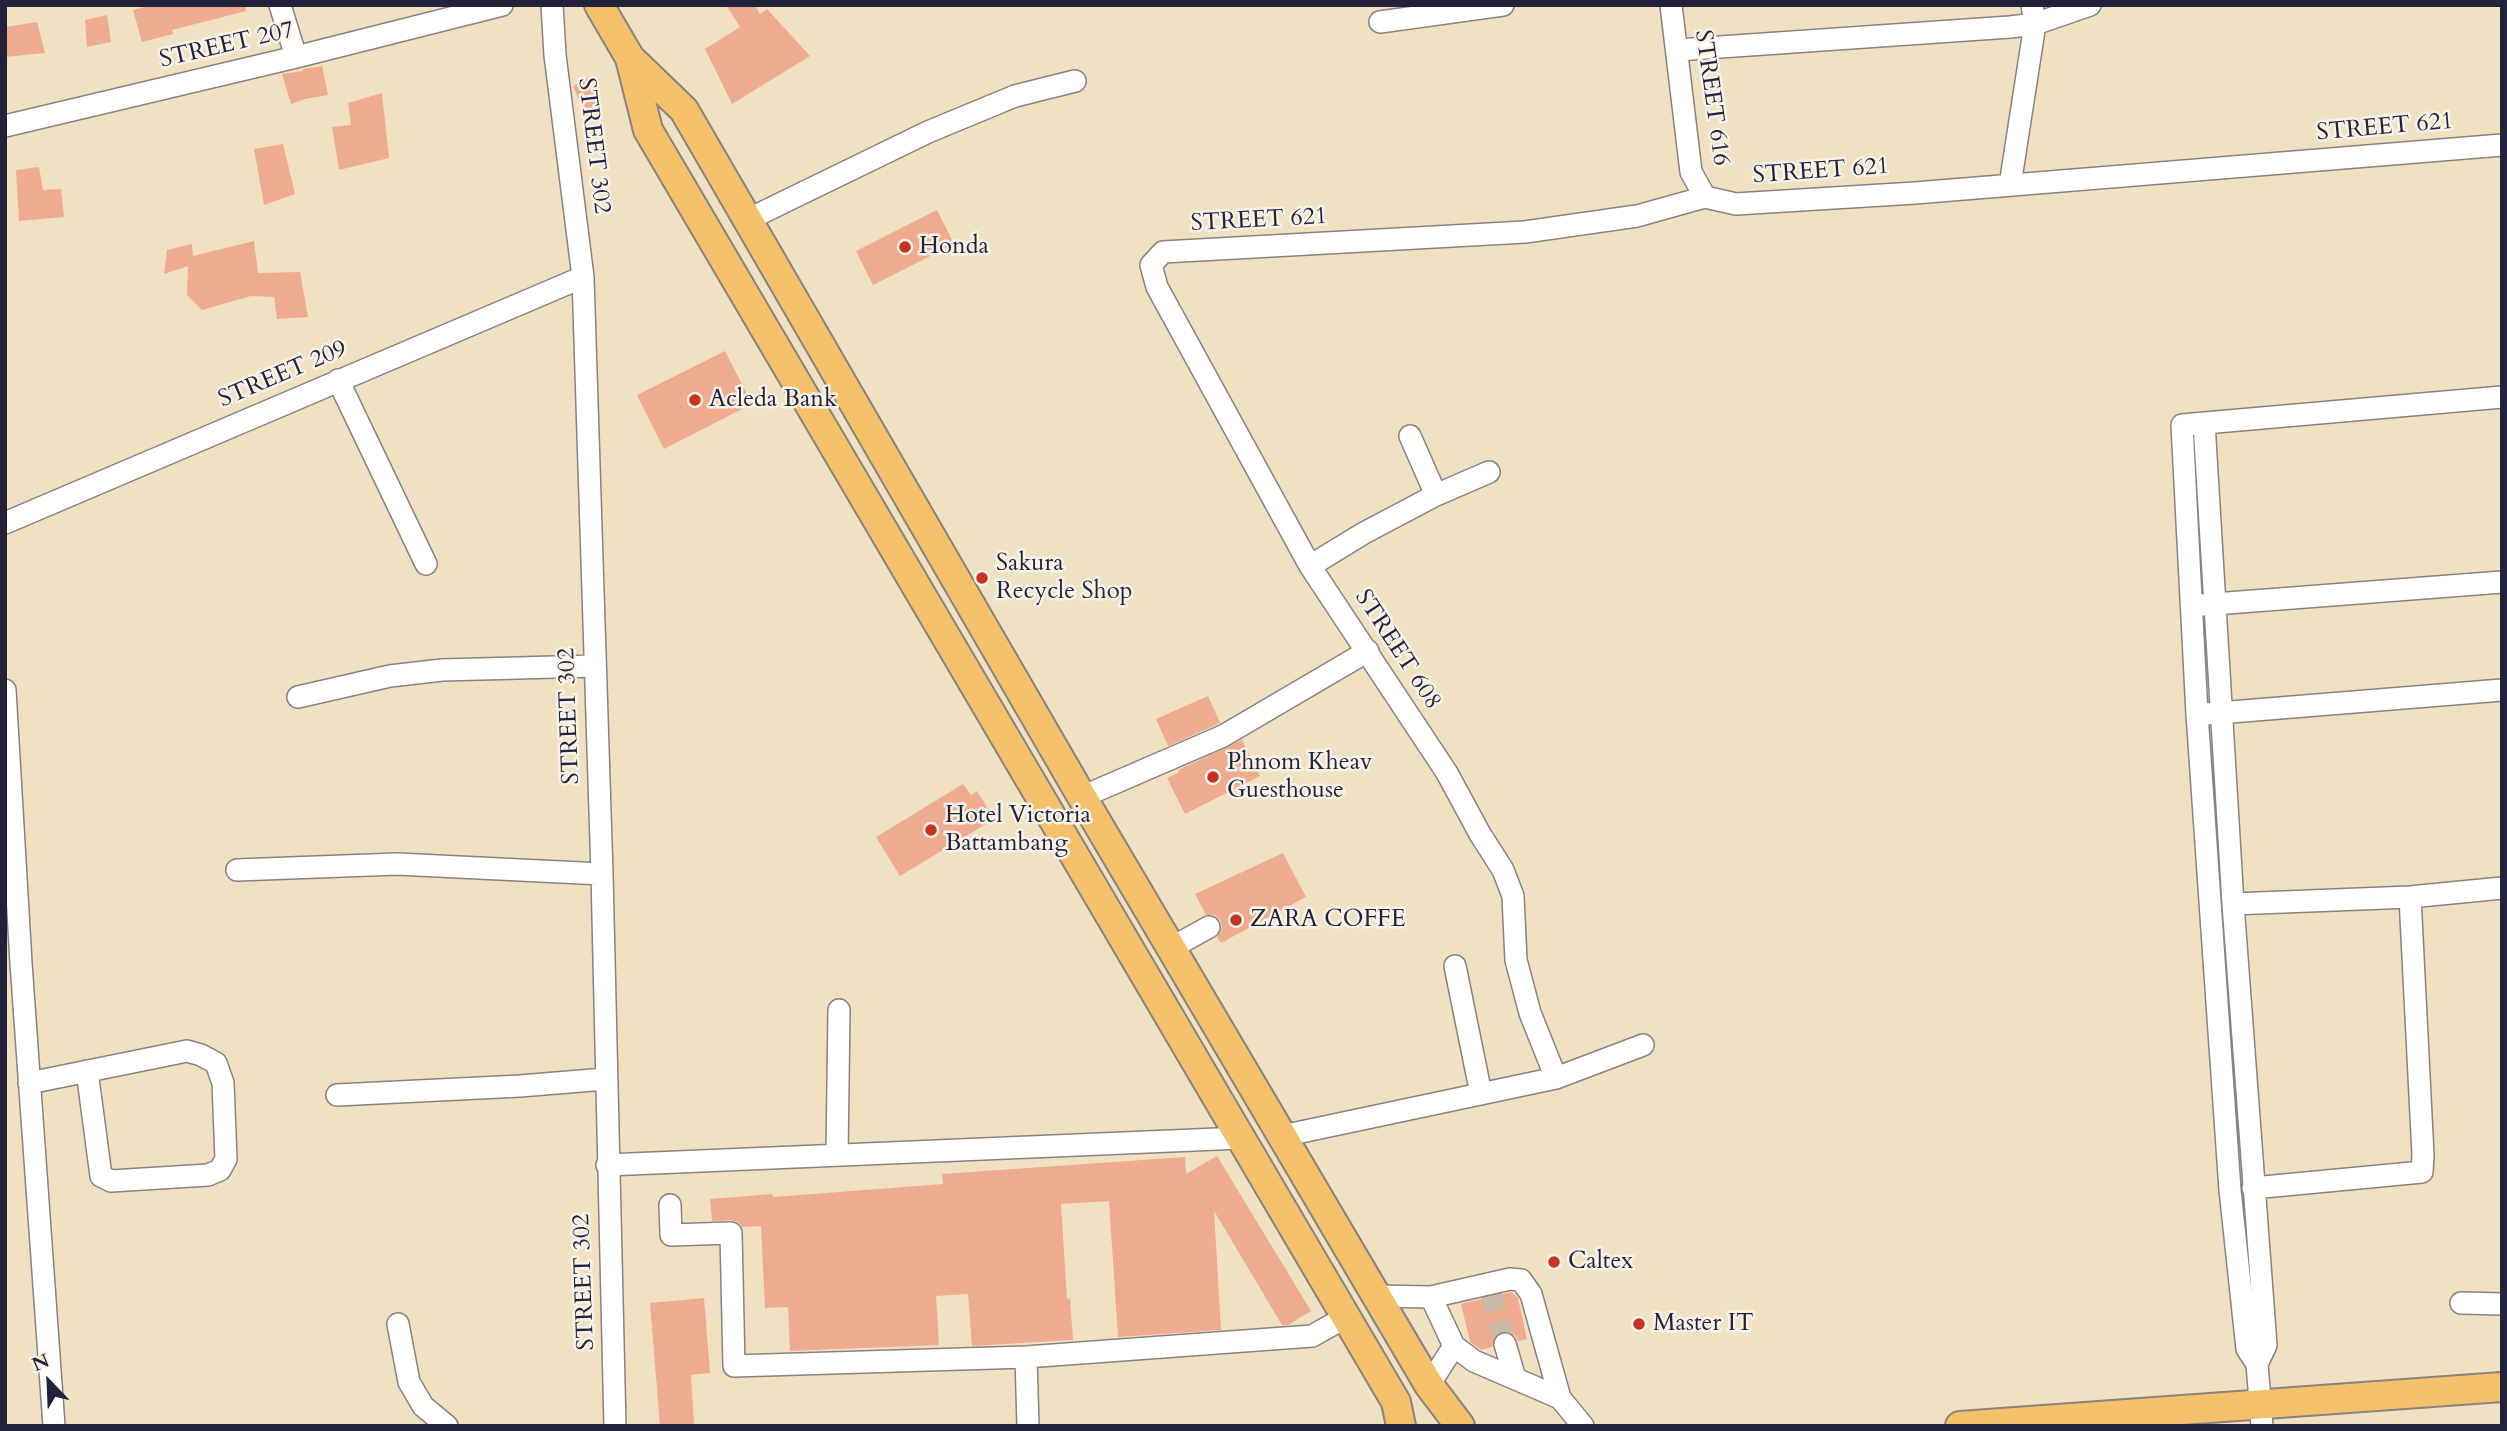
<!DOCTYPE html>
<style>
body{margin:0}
#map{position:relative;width:2507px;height:1431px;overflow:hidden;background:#f0e1c3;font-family:Cardo,serif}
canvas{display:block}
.frame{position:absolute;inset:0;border:7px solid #22223b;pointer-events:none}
.north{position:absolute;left:14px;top:1347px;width:70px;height:70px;-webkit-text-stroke:5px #f7f3e8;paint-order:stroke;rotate:337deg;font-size:19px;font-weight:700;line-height:28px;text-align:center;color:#22223b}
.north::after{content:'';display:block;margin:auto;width:24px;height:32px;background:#22223b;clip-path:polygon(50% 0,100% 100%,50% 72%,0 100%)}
</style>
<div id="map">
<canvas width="2507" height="1431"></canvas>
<div class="frame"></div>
<div class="north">N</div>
</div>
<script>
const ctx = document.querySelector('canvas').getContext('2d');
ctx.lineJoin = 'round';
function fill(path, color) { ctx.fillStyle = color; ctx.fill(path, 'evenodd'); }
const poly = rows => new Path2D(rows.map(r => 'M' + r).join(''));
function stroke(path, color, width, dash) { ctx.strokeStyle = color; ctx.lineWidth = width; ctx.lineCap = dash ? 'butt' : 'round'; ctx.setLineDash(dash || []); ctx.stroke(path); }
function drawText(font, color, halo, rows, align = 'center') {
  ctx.font = font + ' Cardo,serif'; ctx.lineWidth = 5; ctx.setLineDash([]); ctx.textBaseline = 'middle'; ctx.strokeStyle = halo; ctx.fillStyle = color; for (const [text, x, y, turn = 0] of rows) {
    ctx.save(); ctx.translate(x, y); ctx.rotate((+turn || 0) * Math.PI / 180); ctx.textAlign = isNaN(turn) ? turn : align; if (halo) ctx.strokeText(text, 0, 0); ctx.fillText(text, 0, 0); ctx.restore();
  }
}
fill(poly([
 [153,5,245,5,246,11,172,30,173,34,142,42,133,10],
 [726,5,755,5,760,14,767,9,810,56,732,104,705,49,740,27],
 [107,15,111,42,87,47,85,20],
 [37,22,45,53,5,57,5,27],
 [322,66,328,95,305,99,291,104,282,74,303,71,303,69],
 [590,76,601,109,587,119,573,86],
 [382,93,389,158,339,170,332,127,351,125,348,103],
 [283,144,295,194,264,205,254,149],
 [39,167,43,190,61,189,64,217,19,221,16,170],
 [937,210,954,244,873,285,856,251],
 [254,241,258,273,300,272,308,317,277,319,274,297,251,296,202,310,187,295,188,266,164,274,167,250,192,244,193,256],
 [725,351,752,404,664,449,637,395],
 [1208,696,1220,723,1168,746,1156,719],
 [1242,740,1260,776,1185,814,1167,778,1179,772,1178,770],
 [963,784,971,795,977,791,987,807,979,812,986,824,900,876,876,837],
 [1283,853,1306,897,1221,943,1217,937,1222,928,1221,921,1215,915,1206,915,1195,894],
 [1217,1156,1311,1311,1288,1325,1282,1325,1214,1211,1221,1330,1118,1337,1109,1201,1061,1204,1067,1299,1070,1298,1073,1340,972,1346,968,1294,936,1296,939,1345,790,1351,788,1307,765,1308,761,1226,743,1227,738,1222,731,1220,712,1221,710,1199,772,1194,773,1197,943,1184,942,1174,1185,1157,1186,1174],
 [1511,1292,1518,1298,1527,1339,1518,1341,1514,1334,1502,1331,1495,1335,1492,1347,1481,1350,1470,1342,1461,1304],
 [704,1298,710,1373,691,1375,694,1426,660,1426,650,1303]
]), '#efab90');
stroke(poly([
 [1490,1291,1505,1344]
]), '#c7bba8', 21, [21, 10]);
const minor = poly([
 [280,5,296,57],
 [552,5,555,55,583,277,602,874,615,1426],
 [1671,5,1691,172,1705,197],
 [1380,22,1503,5],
 [1677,50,2010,27,2035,24,2090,5],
 [5,126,296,57,502,5],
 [2010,185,2035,24,2032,5],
 [747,220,928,132,1015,96,1075,81],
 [338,380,426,564],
 [2204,423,2233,904,2266,1345,2257,1364,2262,1426],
 [1436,495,1489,472],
 [5,523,583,277],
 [1310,566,1364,533,1436,495,1410,436],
 [2201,605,2502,582],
 [5,690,21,963,54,1426],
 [298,697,390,676,442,670,594,666],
 [2206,714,2502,690],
 [1082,797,1223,736,1368,651],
 [237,870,397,864,602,874],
 [2233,904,2410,897,2502,888],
 [1171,948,1209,927],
 [1455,966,1481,1094],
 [1556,1078,1530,1013,1516,960,1513,896,1503,870,1480,834,1447,773,1310,566,1157,287,1151,265,1163,252,1525,232,1637,216,1705,197,1736,204,1915,193,2502,145],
 [29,1083,187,1051,201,1055,216,1063,223,1083,226,1159,220,1170,208,1175,111,1181,101,1176,87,1071],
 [337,1095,520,1086,605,1079],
 [1282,1136,1556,1078,1643,1045],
 [837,1155,839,1010],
 [607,1165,1241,1138],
 [2253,1188,2422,1172,2423,1155,2410,897],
 [670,1205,671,1235,731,1233,734,1366,1026,1357,1028,1426],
 [1376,1296,1431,1297,1510,1279,1521,1280,1531,1294,1560,1398,1583,1426],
 [1431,1297,1454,1346,1474,1361,1560,1398],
 [2461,1303,2502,1304],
 [398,1324,409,1382,423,1406,447,1426],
 [1505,1344,1515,1378],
 [1026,1357,1312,1336,1346,1317],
 [2257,1364,2247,1349,2230,1190,2197,714,2182,425,2502,397],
 [1429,1385,1454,1346]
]);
const major = poly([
 [599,5,630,58,684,110,1082,797,1429,1385,1460,1426],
 [630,58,648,130,1396,1402,1401,1426],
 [1960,1426,2502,1387]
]);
stroke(minor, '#89827f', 24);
stroke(major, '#89827f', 32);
stroke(minor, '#fff', 21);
stroke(major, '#f4c16a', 28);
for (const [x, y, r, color] of [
 [905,247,7,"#c8321e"],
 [695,400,7,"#c8321e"],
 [982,578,7,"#c8321e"],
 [1213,777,7,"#c8321e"],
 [931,830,7,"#c8321e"],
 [1236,920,7,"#c8321e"],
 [1554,1262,7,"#c8321e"],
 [1639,1324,7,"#c8321e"]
]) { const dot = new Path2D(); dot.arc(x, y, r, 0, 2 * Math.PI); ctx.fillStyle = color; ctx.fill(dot); stroke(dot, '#f7f3e8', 2.5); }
drawText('24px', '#22223b', '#f7f3e8', [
 ["STREET 207",227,46,-13],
 ["STREET 616",1711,98,82],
 ["STREET 621",2385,128,-5],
 ["STREET 302",593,146,83],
 ["STREET 621",1821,172,-4],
 ["STREET 621",1259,221,-3],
 ["STREET 209",283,375,-23],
 ["STREET 608",1397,650,57],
 ["STREET 302",570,716,-92],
 ["STREET 302",585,1282,-92]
]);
drawText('24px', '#22223b', '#f7f3e8', [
 ["Honda",919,247],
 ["Acleda Bank",709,400],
 ["Sakura",996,564],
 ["Recycle Shop",996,592],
 ["Phnom Kheav",1227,763],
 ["Guesthouse",1227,791],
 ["Hotel Victoria",945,816],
 ["Battambang",945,844],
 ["ZARA COFFE",1250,920],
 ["Caltex",1568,1262],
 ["Master IT",1653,1324]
], 'left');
</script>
